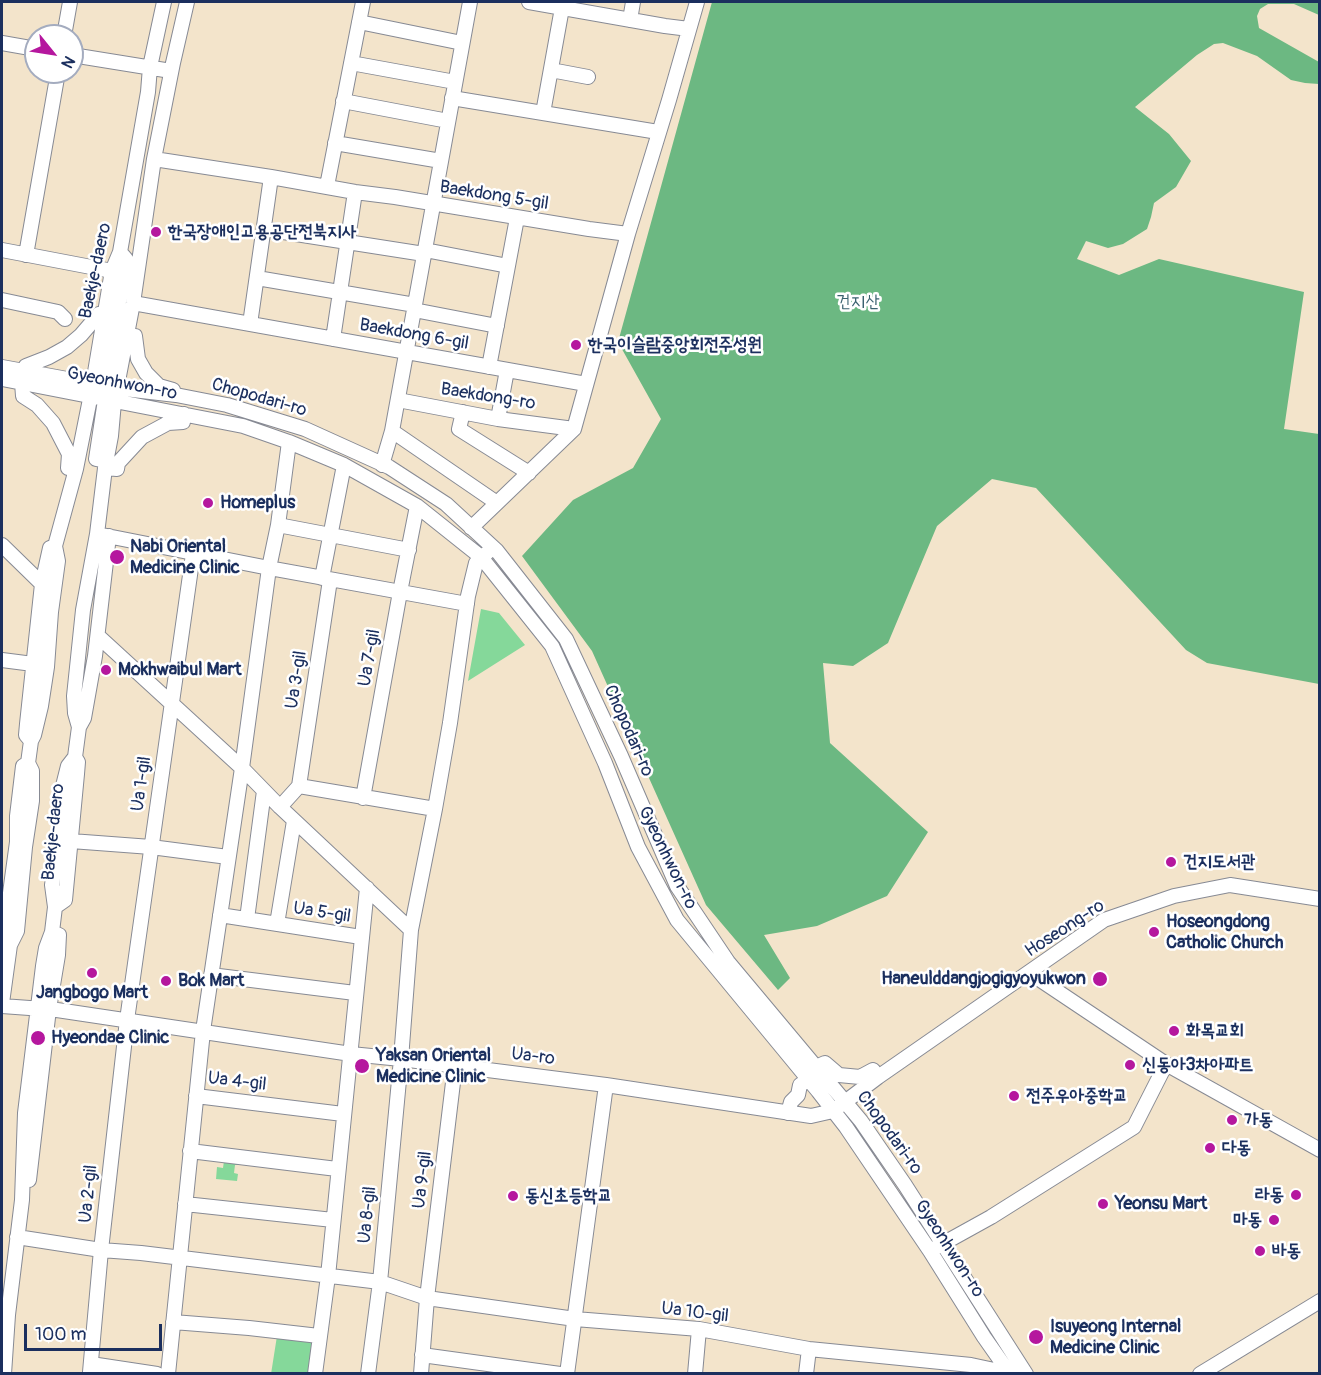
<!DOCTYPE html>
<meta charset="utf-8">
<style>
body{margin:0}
#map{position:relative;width:1321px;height:1375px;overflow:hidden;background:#f3e4cb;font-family:Pangolin,sans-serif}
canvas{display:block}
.frame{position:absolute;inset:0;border:3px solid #1b2f5e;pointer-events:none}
.north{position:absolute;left:24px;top:24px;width:60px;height:60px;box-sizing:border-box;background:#fff;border:2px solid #a4acbf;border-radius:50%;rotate:120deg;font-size:16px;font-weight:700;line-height:24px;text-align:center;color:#1b2f5e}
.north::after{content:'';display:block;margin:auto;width:21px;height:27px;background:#b5179e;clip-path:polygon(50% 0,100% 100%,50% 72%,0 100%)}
.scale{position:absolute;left:24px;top:1324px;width:138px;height:27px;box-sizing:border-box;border:3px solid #1b2f5e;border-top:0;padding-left:8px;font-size:18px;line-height:21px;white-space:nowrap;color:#1b2f5e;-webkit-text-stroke:4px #fff;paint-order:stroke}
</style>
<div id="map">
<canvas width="1321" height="1375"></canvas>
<div class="frame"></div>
<div class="north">N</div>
<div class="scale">100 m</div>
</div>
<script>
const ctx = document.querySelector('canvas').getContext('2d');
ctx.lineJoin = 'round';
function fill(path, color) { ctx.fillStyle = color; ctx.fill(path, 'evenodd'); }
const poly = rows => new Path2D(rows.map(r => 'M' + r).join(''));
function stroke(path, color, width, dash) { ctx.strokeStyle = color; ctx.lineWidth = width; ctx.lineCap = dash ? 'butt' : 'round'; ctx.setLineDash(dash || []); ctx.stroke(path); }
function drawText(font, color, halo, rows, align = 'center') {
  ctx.font = font + ' Pangolin,"Poor Story",sans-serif'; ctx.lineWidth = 5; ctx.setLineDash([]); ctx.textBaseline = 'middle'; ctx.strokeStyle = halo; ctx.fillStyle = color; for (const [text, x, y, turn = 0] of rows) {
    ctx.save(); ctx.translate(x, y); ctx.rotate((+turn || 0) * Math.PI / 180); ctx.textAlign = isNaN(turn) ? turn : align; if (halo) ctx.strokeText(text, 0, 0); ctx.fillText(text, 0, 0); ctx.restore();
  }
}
fill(poly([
 [481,609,499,613,525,645,468,681],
 [224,1161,240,1162,239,1165,235,1165,234,1173,238,1174,237,1181,216,1179,217,1167,223,1168],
 [277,1336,314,1340,309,1373,271,1374]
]), '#85d89a');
fill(poly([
 [712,2,1319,2,1319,15,1294,4,1268,4,1260,9,1257,16,1259,28,1319,62,1319,84,1305,83,1291,80,1257,56,1223,43,1214,44,1197,55,1135,107,1169,134,1191,161,1176,187,1154,203,1151,217,1147,229,1123,244,1108,248,1086,241,1077,259,1119,275,1159,259,1304,292,1284,429,1319,434,1319,684,1207,663,1186,650,1036,488,992,479,937,526,888,643,853,666,823,663,830,743,928,832,887,896,817,926,764,935,790,978,778,990,706,905,592,651,522,556,573,500,633,468,661,419,618,342]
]), '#6cb882');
const minor = poly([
 [529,2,665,26,689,29],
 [630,20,633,2],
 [359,22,462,43],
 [64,36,70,2],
 [2,43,36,49],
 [72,55,171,71],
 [351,63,455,82],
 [551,70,588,77],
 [452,98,658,132],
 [343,101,448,121],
 [543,113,562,8],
 [335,143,441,161],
 [154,159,271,177,355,192,395,197,589,229,628,234],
 [327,186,363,2],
 [264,229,424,254],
 [2,250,112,271],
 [425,250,508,266],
 [26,255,58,72],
 [257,278,415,305],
 [2,300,58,312,65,319],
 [133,303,586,384],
 [414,310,497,326],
 [250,324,271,177],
 [126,335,135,336,138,359,146,373,159,386,173,390],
 [333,339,355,192],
 [2,367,116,388,176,395,227,405,305,429,389,467,446,504,497,551,566,639,621,756,677,886,728,962,861,1121,905,1185,1026,1374],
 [489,367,517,218],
 [26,372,26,366,49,357,67,347,81,335,99,314,105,313],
 [2,379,243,426,289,442,344,465,417,506,481,557,552,646,605,763,638,847,677,920,818,1091,846,1127,930,1251,984,1337,1010,1374],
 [22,383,23,396,37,405,53,423,69,454,68,468,72,468],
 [109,392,105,386,126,259,120,252],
 [99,393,105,400,96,459,106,461],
 [398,400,498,419,574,429],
 [463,412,459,429,529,473],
 [498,419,507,370],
 [392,431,497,503],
 [382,465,392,431,470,2],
 [105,468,117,469,118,463,142,437,168,423,183,422,184,414],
 [278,525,409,550],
 [471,528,574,429,628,234,669,100,697,2],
 [97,534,269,568,467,604],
 [2,545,42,584],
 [322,578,344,465],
 [98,636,242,768,280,807,411,930],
 [2,660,33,664],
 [79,727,84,718,95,656,109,536],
 [31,741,26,735,27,724,42,584,50,548,55,546],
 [299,786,330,580],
 [363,798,400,592,417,506],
 [280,807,299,786,435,809],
 [71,841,151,847,228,857],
 [55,907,65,900,77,774,78,762,75,757],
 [220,915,361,937],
 [247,919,264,791],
 [277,924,294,821],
 [10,945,4,937,17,842,17,816,23,766,28,763],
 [1030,973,1166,1064,1320,1150],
 [211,975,355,993],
 [2,1003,10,945,17,931,25,847,32,801,32,771,28,763,31,741,34,735,41,706,47,667,51,612,58,561,55,546,76,469,93,384,112,271,120,252,148,92,150,67,164,2],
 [2,1006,57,1010,351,1054,401,1059,606,1085,811,1116,833,1111,878,1077,1104,920,1174,896,1230,885,1320,899],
 [816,1067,825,1063,839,1075,860,1077,873,1070,878,1077],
 [196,1096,343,1114],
 [788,1113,791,1102,798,1095,800,1085,808,1080],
 [190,1151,337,1169],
 [29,1180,49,1009,58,955,59,935,52,932],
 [185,1204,333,1220],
 [17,1237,101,1250,141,1253,380,1282,427,1298,575,1319,699,1329,809,1349,971,1365,999,1371,1006,1368],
 [935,1248,991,1217,1134,1127,1166,1064],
 [173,1322,249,1328,319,1336],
 [422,1355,560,1374],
 [91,1364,157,1374],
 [90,1372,101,1250,127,1020,193,554],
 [4,1374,8,1315,22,1200,25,1113,43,966,46,948,52,932,55,907,52,885,59,837,59,818,62,790,68,766,75,757,79,727,75,713,74,696,83,610,97,534,105,468,111,436,114,402,133,303,154,159,173,63,187,2],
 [168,1374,203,1031,242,768,269,568,278,525,289,442],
 [315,1374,328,1276,367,888],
 [368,1374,380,1282,401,1059,411,930,435,809,450,723,468,596,476,563,481,557,487,553],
 [421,1374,427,1298,455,1066],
 [567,1374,606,1085],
 [695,1374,699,1329],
 [806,1374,809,1349],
 [1200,1374,1320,1301]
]);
stroke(minor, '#878a94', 16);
stroke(minor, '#fff', 14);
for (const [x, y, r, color] of [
 [156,232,6,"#b5179e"],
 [576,345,6,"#b5179e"],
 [208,503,6,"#b5179e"],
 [117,557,8,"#b5179e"],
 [106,670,6,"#b5179e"],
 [1171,862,6,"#b5179e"],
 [1154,932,6,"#b5179e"],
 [92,973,6,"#b5179e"],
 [1100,979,8,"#b5179e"],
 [166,981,6,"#b5179e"],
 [1174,1031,6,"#b5179e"],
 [38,1038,8,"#b5179e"],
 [1130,1065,6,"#b5179e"],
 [362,1066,8,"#b5179e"],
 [1014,1096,6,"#b5179e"],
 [1232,1120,6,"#b5179e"],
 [1210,1148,6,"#b5179e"],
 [1296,1195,6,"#b5179e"],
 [513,1196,6,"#b5179e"],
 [1103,1204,6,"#b5179e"],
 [1274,1220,6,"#b5179e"],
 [1260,1251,6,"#b5179e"],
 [1036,1337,8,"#b5179e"]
]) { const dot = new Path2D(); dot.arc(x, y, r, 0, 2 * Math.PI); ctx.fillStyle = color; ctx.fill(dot); stroke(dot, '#fff', 2); }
drawText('18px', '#1b2f5e', '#fff', [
 ["Baekdong 5-gil",494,196,9],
 ["Baekje-daero",96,271,-78],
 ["Baekdong 6-gil",414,335,10],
 ["Gyeonhwon-ro",122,384,11],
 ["Baekdong-ro",488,397,9],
 ["Chopodari-ro",259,398,16],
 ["Ua 7-gil",370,658,-80],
 ["Ua 3-gil",297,680,-81],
 ["Chopodari-ro",628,731,66],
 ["Ua 1-gil",142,784,-82],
 ["Baekje-daero",54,832,-84],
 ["Gyeonhwon-ro",667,858,64],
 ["Ua 5-gil",322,913,9],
 ["Hoseong-ro",1065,929,-33],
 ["Ua-ro",533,1057,7],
 ["Ua 4-gil",237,1082,7],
 ["Chopodari-ro",889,1133,54],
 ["Ua 9-gil",423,1180,-83],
 ["Ua 2-gil",89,1194,-84],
 ["Ua 8-gil",368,1215,-84],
 ["Gyeonhwon-ro",949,1249,57],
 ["Ua 10-gil",695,1313,7]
]);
drawText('bold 18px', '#1b2f5e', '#fff', [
 ["한국장애인고용공단전북지사",168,232],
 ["한국이슬람중앙회전주성원",588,345],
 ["Homeplus",220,503],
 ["Nabi Oriental",130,547],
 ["Medicine Clinic",130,568],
 ["Mokhwaibul Mart",118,670],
 ["건지도서관",1183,862],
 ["Hoseongdong",1166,922],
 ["Catholic Church",1166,943],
 ["Haneulddangjogigyoyukwon",1086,979,"right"],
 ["Bok Mart",178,981],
 ["Jangbogo Mart",92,993,"center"],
 ["화목교회",1186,1031],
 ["Hyeondae Clinic",51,1038],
 ["Yaksan Oriental",376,1056],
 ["Medicine Clinic",376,1077],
 ["신동아3차아파트",1142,1065],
 ["전주우아중학교",1026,1096],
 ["가동",1244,1120],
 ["다동",1222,1148],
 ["라동",1284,1195,"right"],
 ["동신초등학교",525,1196],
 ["Yeonsu Mart",1115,1204],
 ["마동",1262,1220,"right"],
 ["바동",1272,1251],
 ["Isuyeong Internal",1050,1327],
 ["Medicine Clinic",1050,1348]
], 'left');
drawText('18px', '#3b6270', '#fff', [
 ["건지산",858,302]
]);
</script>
